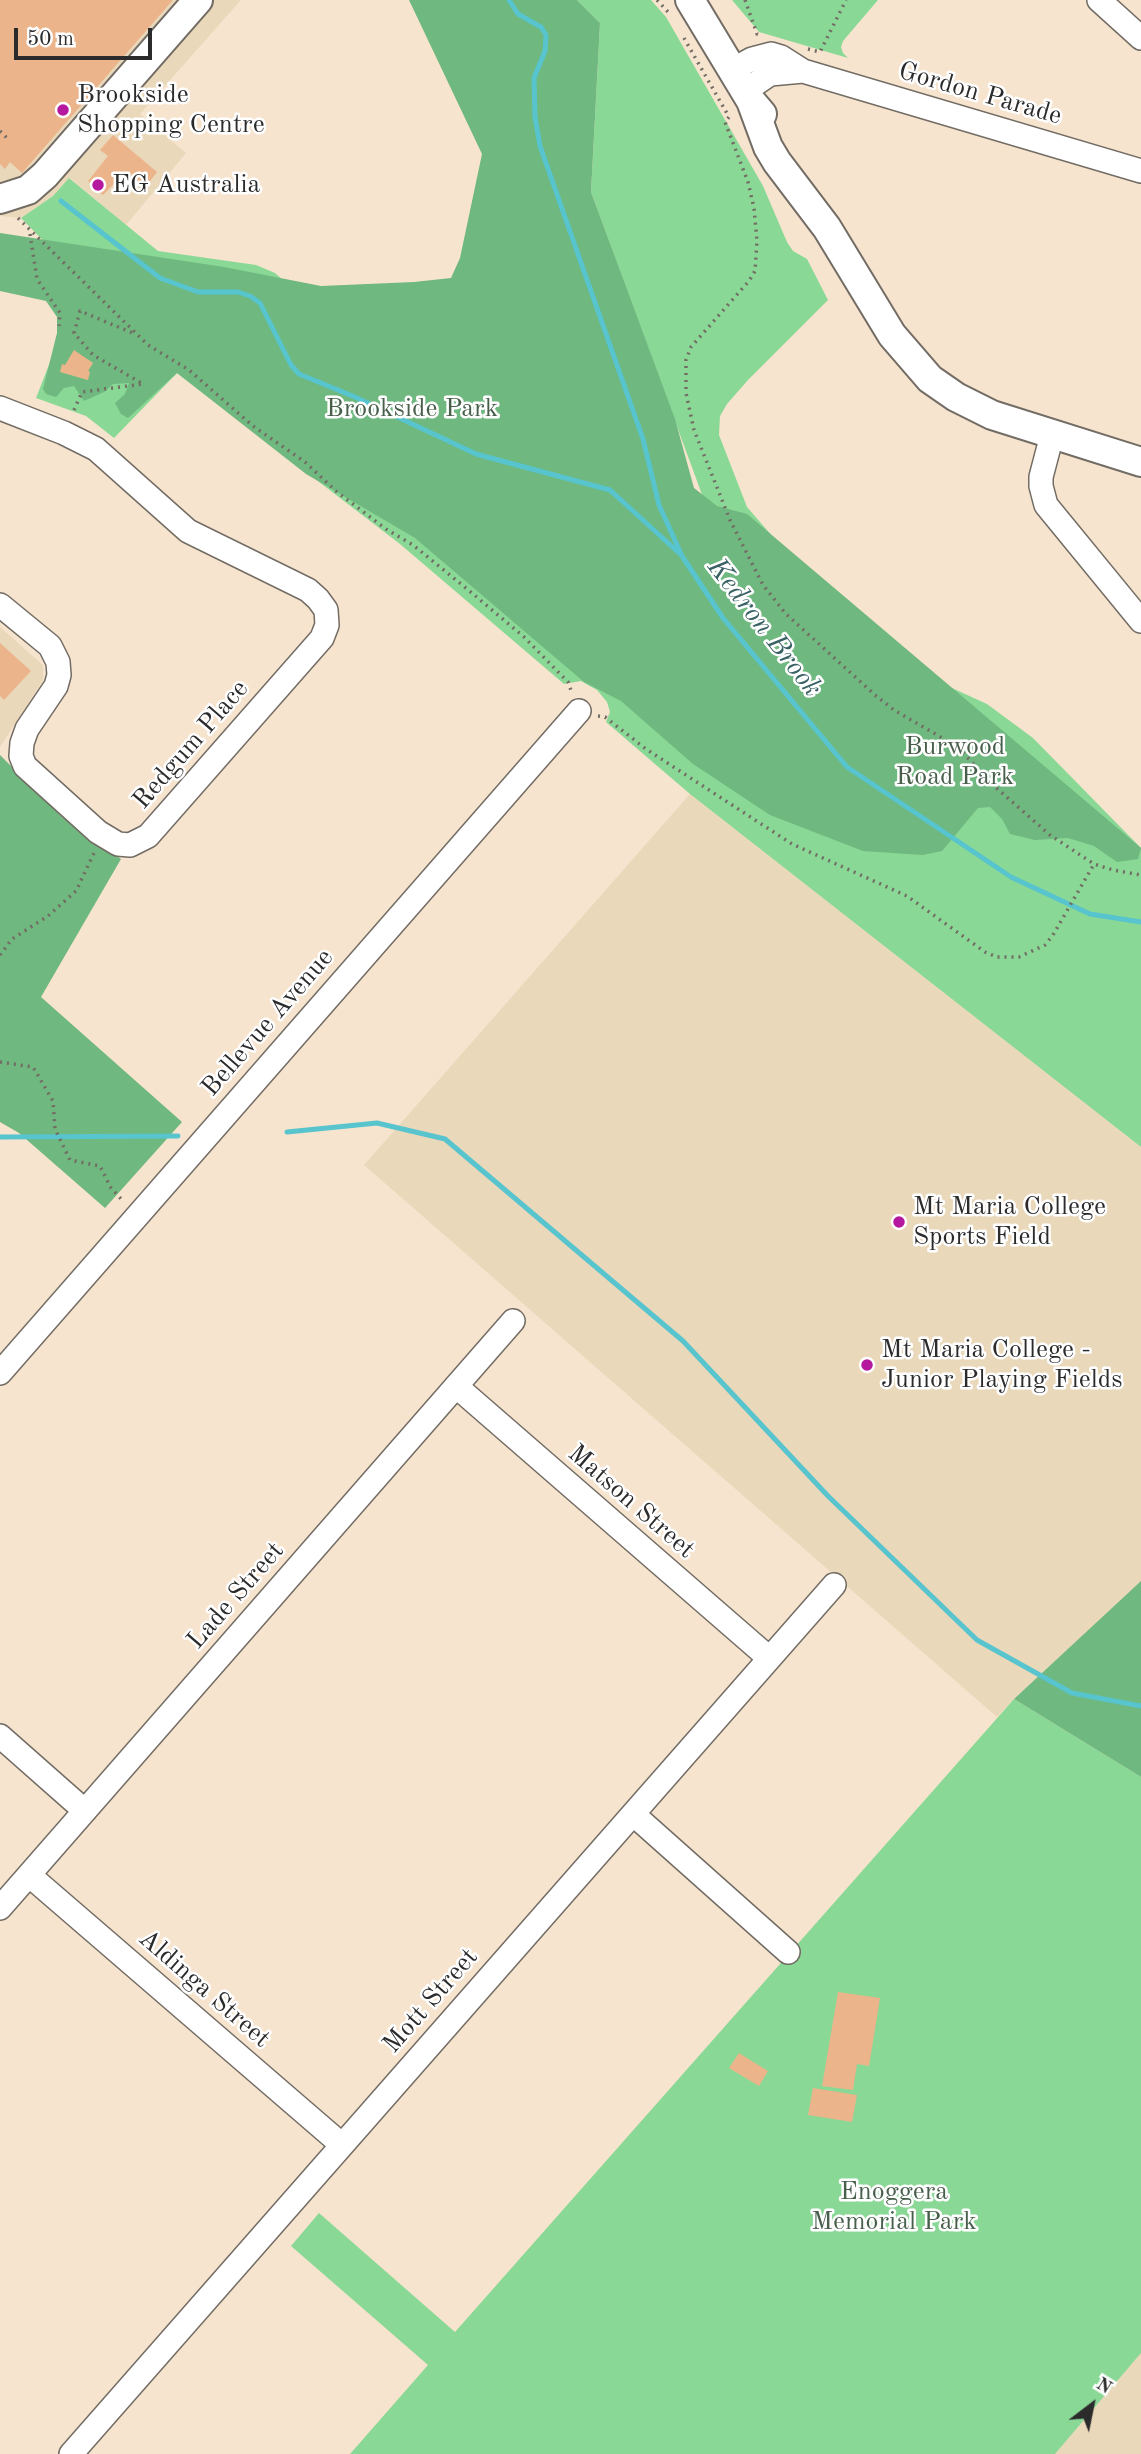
<!DOCTYPE html>
<style>
body{margin:0}
#map{position:relative;width:1141px;height:2454px;overflow:hidden;background:#f7e4ce;font-family:"Old Standard TT",serif}
canvas{display:block}
.north{position:absolute;left:1057px;top:2370px;width:70px;height:70px;-webkit-text-stroke:5px #fff;paint-order:stroke;rotate:32deg;font-size:19px;font-weight:700;line-height:28px;text-align:center;color:#2b2b2b}
.north::after{content:'';display:block;margin:auto;width:24px;height:32px;background:#2b2b2b;clip-path:polygon(50% 0,100% 100%,50% 72%,0 100%)}
.scale{position:absolute;left:14px;top:28px;width:138px;height:32px;box-sizing:border-box;border:4px solid #2b2b2b;border-top:0;padding-left:9px;font-size:21px;line-height:24px;white-space:nowrap;color:#2b2b2b;-webkit-text-stroke:5px #fff;paint-order:stroke}
</style>
<div id="map">
<canvas width="1141" height="2454"></canvas>
<div class="north">N</div>
<div class="scale">50 m</div>
</div>
<script>
const ctx = document.querySelector('canvas').getContext('2d');
ctx.lineJoin = 'round';
function fill(path, color) { ctx.fillStyle = color; ctx.fill(path, 'evenodd'); }
const poly = rows => new Path2D(rows.map(r => 'M' + r).join(''));
function stroke(path, color, width, dash) { ctx.strokeStyle = color; ctx.lineWidth = width; ctx.lineCap = dash ? 'butt' : 'round'; ctx.setLineDash(dash || []); ctx.stroke(path); }
function drawText(font, color, halo, rows, align = 'center') {
  ctx.font = font + ' "Old Standard TT",serif'; ctx.lineWidth = 5; ctx.setLineDash([]); ctx.textBaseline = 'middle'; ctx.strokeStyle = halo; ctx.fillStyle = color; for (const [text, x, y, turn = 0] of rows) {
    ctx.save(); ctx.translate(x, y); ctx.rotate((+turn || 0) * Math.PI / 180); ctx.textAlign = isNaN(turn) ? turn : align; if (halo) ctx.strokeText(text, 0, 0); ctx.fillText(text, 0, 0); ctx.restore();
  }
}
fill(poly([
 [0,0,241,0,140,114,186,153,126,225,70,178,53,196,21,218,0,216],
 [0,627,43,665,43,680,0,747],
 [690,794,1141,1147,1141,1581,1014,1699,997,1717,364,1165],
 [1141,2353,1141,2454,1055,2454]
]), '#ead8ba');
fill(poly([
 [577,0,651,0,666,17,763,186,787,242,793,251,807,259,828,300,748,380,727,404,720,416,719,435,747,507,873,652,987,704,1033,738,1141,848,1141,1147,690,794,606,722,610,712,607,702,597,690,581,681,564,684,400,544,177,373,114,438,86,416,36,398,82,280,21,218,53,196,69,178,158,251,256,265,275,273,302,297,708,511,591,192,600,23],
 [732,0,878,0,843,41,841,47,843,53,848,58,759,32],
 [1014,1699,1141,1777,1141,2353,1055,2454,350,2454,428,2365,291,2246,319,2213,455,2332]
]), '#8ad896');
fill(poly([
 [409,0,577,0,600,23,591,192,675,419,694,488,717,506,747,514,1141,848,1138,859,1117,862,1094,846,1068,838,1035,840,1010,834,1002,819,990,807,978,808,942,851,923,855,863,851,770,815,693,764,621,701,584,682,415,538,306,474,177,373,128,418,121,414,115,403,125,394,129,383,113,384,104,392,84,401,74,386,64,388,56,397,46,394,43,389,57,333,57,317,46,301,0,291,0,233,224,267,321,286,414,282,451,278,460,258,482,154],
 [74,351,93,363,88,371,88,380,61,372],
 [0,755,62,817,121,859,41,997,182,1122,105,1208,19,1133,0,1122],
 [1141,1581,1141,1777,1014,1699]
]), '#6fb87f');
stroke(poly([
 [509,0,518,14,541,27,546,35,545,51,534,78,535,117,540,146,643,439,659,505,682,556,723,618,847,767,1011,877,1090,914,1141,922],
 [61,201,160,278,198,292,238,292,250,296,260,303,291,365,299,374,355,397,476,454,610,490,679,553],
 [287,1132,377,1123,445,1139,683,1341,828,1496,977,1640,1072,1693,1141,1706],
 [0,1137,178,1136]
]), '#57c4ce', 5);
fill(poly([
 [0,0,173,0,22,173,10,162,5,169,0,164],
 [113,135,157,172,144,189,125,173,103,195,88,181,108,156,100,150],
 [74,350,93,363,88,371,90,372,88,380,60,372,62,364,65,365],
 [0,643,31,671,4,700,0,696],
 [838,1992,880,1998,869,2066,857,2064,853,2090,822,2086],
 [739,2053,768,2071,759,2086,729,2068],
 [813,2088,857,2095,852,2122,808,2115]
]), '#ebb48a');
const minor = poly([
 [1099,0,1141,38],
 [732,70,752,59,771,54,781,57,803,71,1141,171],
 [745,91,770,74,803,71],
 [0,408,64,433,96,449,188,531,308,590,318,599,326,610,327,625,322,638,148,836,130,845,118,844,98,832,25,766,21,756,22,743,27,729,56,686,59,675,58,662,50,646,0,605],
 [1052,435,1041,477,1041,486,1046,505,1141,621],
 [0,1373,579,711],
 [456,1386,769,1658],
 [0,1736,85,1811],
 [633,1814,788,1952],
 [29,1875,342,2145],
 [0,1908,513,1321],
 [71,2454,834,1585]
]);
const tertiary = poly([
 [690,0,751,101,762,114],
 [751,101,768,147,777,162,827,228,892,335,930,379,956,397,992,415,1141,462],
 [0,199,28,190,45,175,198,0]
]);
stroke(minor, '#726c64', 26);
stroke(tertiary, '#726c64', 32);
stroke(poly([
 [657,0,669,13],
 [745,0,757,34,760,35],
 [684,38,729,117,725,122,748,182,754,208,757,241,755,271,749,281,691,347,686,360,686,393,694,430,730,520,763,585,785,613,875,695,894,710,939,736,964,754,993,785,1050,835,1094,864,1113,870,1141,875],
 [808,49,820,52,846,0],
 [0,131,7,138],
 [18,218,148,345,189,370,253,426,305,462,337,492,386,529,413,545,472,593,524,637,568,682,572,693],
 [30,234,37,279,60,313,59,326],
 [74,410,82,392,143,384,93,355,74,333,80,311,135,334],
 [598,716,605,717,646,749,792,844,907,896,985,952,997,957,1019,957,1045,945,1053,935,1094,864],
 [0,955,12,939,48,916,76,891,95,851],
 [0,1062,33,1067,53,1101,55,1129,70,1160,100,1166,111,1188,122,1200]
]), '#726c64', 3.5, [2, 5]);
stroke(minor, '#fff', 23);
stroke(tertiary, '#fff', 28);
for (const [x, y, r, color] of [
 [63,110,7,"#b5179e"],
 [98,185,7,"#b5179e"],
 [899,1222,7,"#b5179e"],
 [867,1365,7,"#b5179e"]
]) { const dot = new Path2D(); dot.arc(x, y, r, 0, 2 * Math.PI); ctx.fillStyle = color; ctx.fill(dot); stroke(dot, '#fff', 2.5); }
drawText('26px', '#2b2b2b', '#fff', [
 ["Gordon Parade",980,94,16],
 ["Redgum Place",191,745,-49],
 ["Bellevue Avenue",268,1023,-49],
 ["Matson Street",631,1502,41],
 ["Lade Street",236,1596,-49],
 ["Aldinga Street",204,1989,41],
 ["Mott Street",431,2001,-49]
]);
drawText('26px', '#2b2b2b', '#fff', [
 ["Brookside",77,95],
 ["Shopping Centre",77,125],
 ["EG Australia",112,185],
 ["Mt Maria College",913,1207],
 ["Sports Field",913,1237],
 ["Mt Maria College -",881,1350],
 ["Junior Playing Fields",881,1380]
], 'left');
drawText('26px', '#485f4b', '#fff', [
 ["Brookside Park",412,409],
 ["Burwood",955,747],
 ["Road Park",955,777],
 ["Enoggera",894,2192],
 ["Memorial Park",894,2222]
]);
drawText('italic 28px', '#3a6164', '#fff', [
 ["Kedron Brook",764,628,52]
]);
</script>
